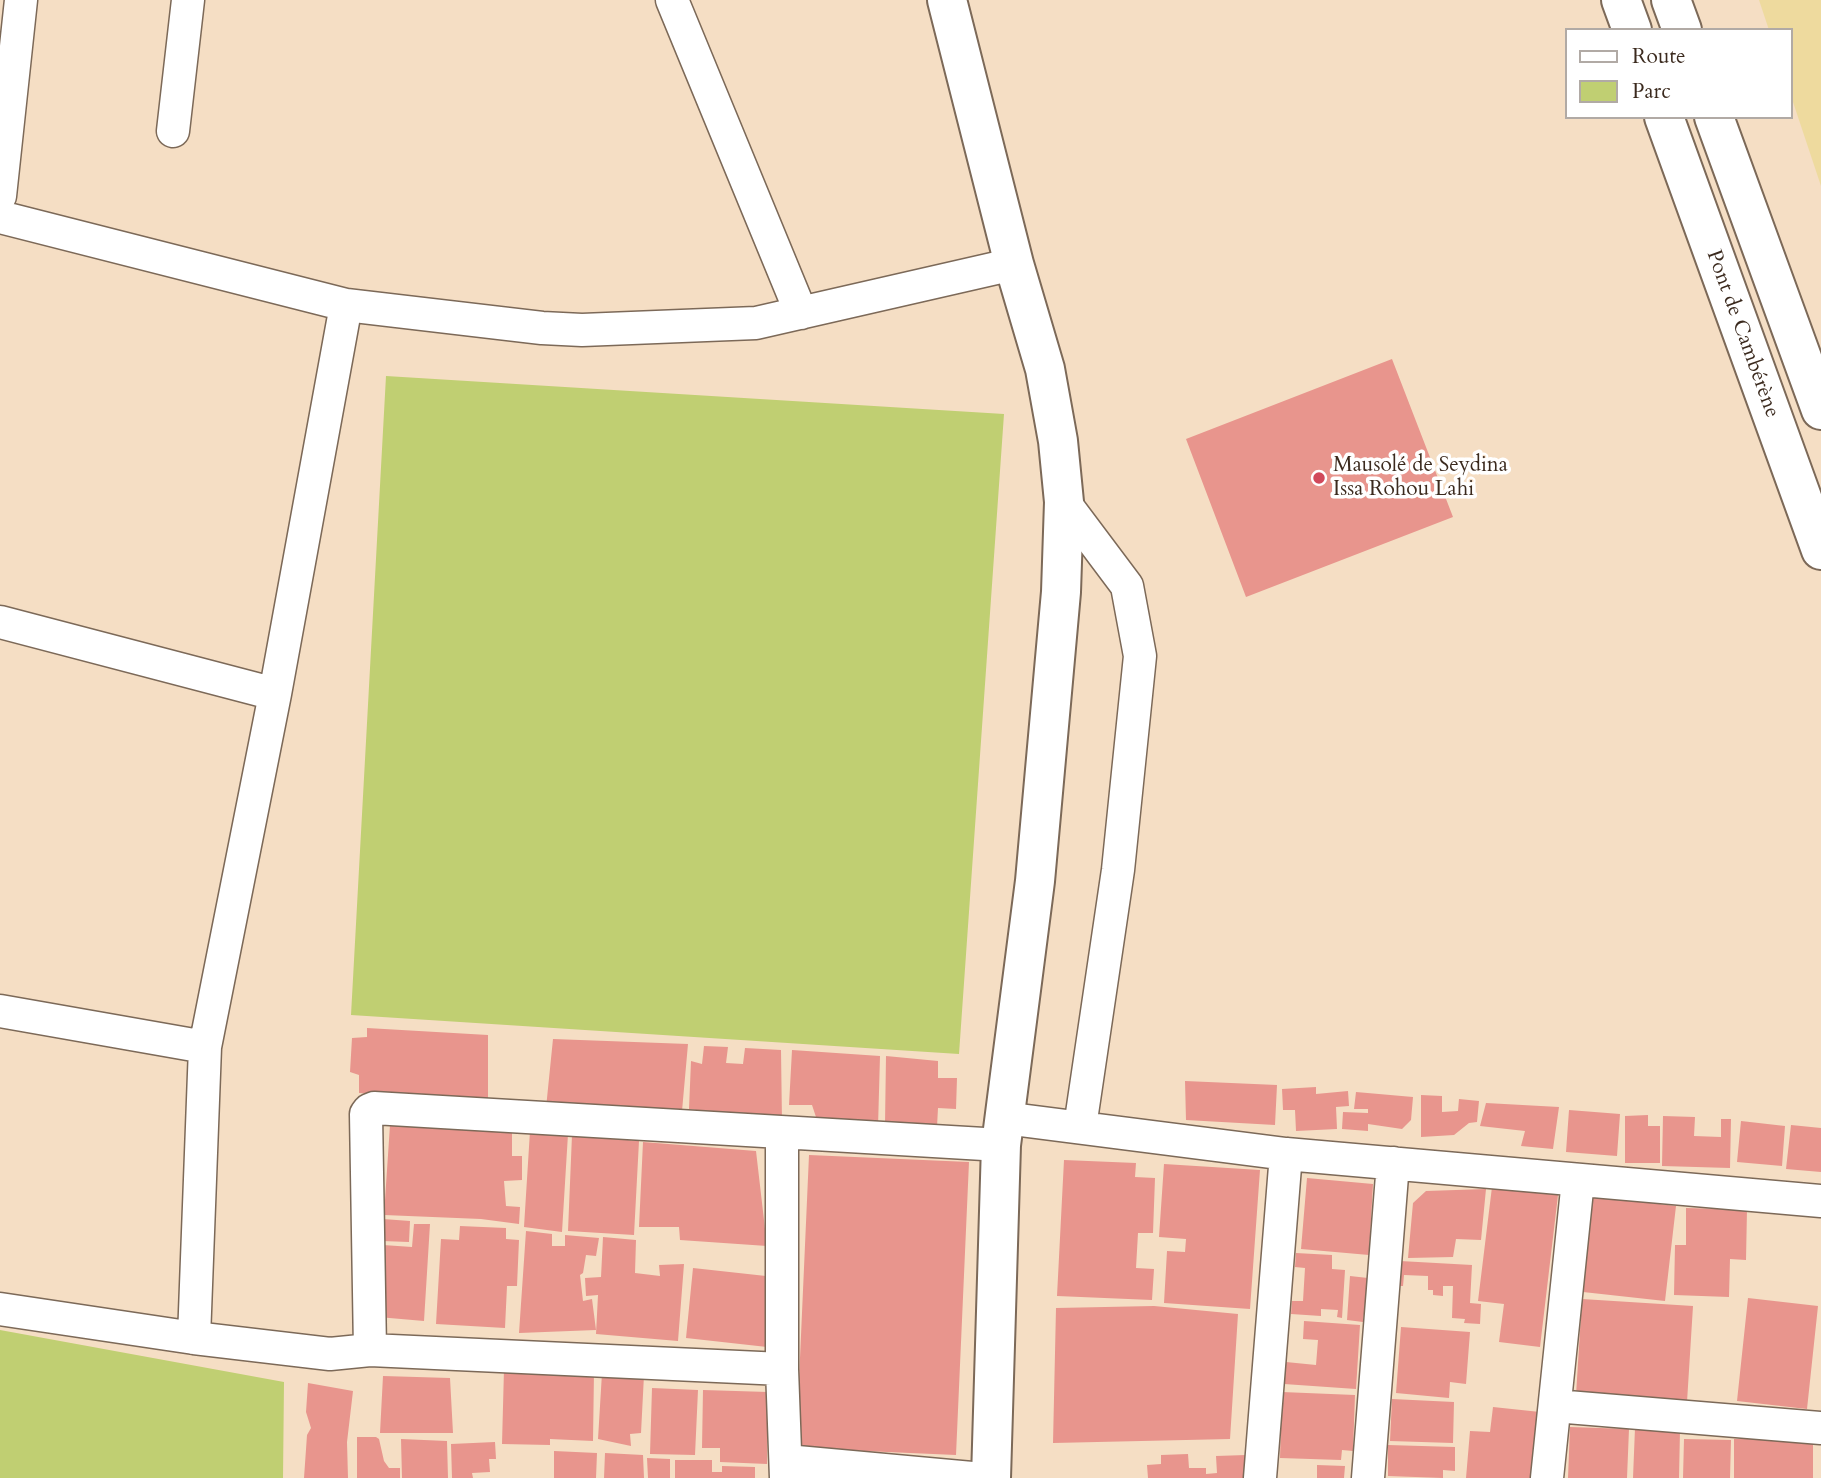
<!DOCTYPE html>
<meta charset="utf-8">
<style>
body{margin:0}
#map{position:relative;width:1821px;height:1478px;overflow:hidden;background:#f5dec4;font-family:Cardo,serif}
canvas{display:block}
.legend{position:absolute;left:1565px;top:28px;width:228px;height:91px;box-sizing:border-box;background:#fff;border:2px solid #b1aaa5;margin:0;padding:9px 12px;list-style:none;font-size:21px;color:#3b2a1e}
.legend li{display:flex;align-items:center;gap:14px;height:35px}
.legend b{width:35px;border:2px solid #b1aaa5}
</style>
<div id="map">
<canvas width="1821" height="1478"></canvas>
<ul class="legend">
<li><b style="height:9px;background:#fff"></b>Route</li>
<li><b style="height:19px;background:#c0cf72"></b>Parc</li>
</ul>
</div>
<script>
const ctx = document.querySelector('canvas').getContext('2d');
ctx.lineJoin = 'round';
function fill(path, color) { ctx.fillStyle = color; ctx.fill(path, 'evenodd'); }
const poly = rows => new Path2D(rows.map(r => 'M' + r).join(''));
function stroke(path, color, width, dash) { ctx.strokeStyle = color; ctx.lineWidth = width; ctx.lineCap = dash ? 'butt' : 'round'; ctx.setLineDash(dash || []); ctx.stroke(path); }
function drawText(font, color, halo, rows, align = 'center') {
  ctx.font = font + ' Cardo,serif'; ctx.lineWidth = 7; ctx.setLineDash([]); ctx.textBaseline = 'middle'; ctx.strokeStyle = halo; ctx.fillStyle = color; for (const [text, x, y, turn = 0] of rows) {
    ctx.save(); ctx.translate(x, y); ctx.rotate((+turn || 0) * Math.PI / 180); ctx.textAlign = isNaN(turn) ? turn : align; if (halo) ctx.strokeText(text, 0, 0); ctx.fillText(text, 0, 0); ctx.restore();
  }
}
fill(poly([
 [386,376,1004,414,959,1054,351,1015],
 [0,1330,284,1382,283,1478,0,1478]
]), '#c0cf72');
fill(poly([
 [1759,0,1821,0,1821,186,1791,96,1791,30,1769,30]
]), '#eeda9e');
fill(poly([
 [1392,359,1453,517,1246,597,1186,439],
 [367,1028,488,1035,488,1102,359,1093,359,1075,350,1072,352,1038,367,1037],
 [553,1039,688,1044,682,1111,546,1108],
 [704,1046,728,1047,726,1063,743,1064,745,1048,781,1050,782,1122,689,1109,691,1061,702,1064],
 [792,1050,880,1056,878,1127,817,1120,812,1105,789,1105],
 [886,1056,938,1061,938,1078,957,1078,956,1109,938,1108,937,1127,885,1124],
 [1185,1081,1277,1085,1275,1125,1186,1120],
 [1316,1087,1316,1094,1348,1091,1349,1106,1336,1107,1337,1129,1296,1131,1295,1110,1283,1110,1282,1089],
 [1356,1092,1413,1097,1411,1120,1402,1129,1368,1124,1368,1131,1342,1129,1343,1112,1368,1113,1368,1109,1354,1109],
 [1421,1095,1442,1096,1442,1112,1458,1111,1459,1099,1479,1101,1477,1122,1469,1123,1454,1135,1421,1137],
 [1486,1103,1559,1107,1553,1149,1521,1146,1525,1131,1480,1126],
 [1569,1110,1620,1114,1617,1156,1566,1152],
 [1648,1115,1648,1126,1660,1126,1660,1163,1625,1163,1625,1116],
 [1663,1116,1695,1117,1694,1136,1721,1137,1721,1119,1731,1119,1730,1168,1662,1166],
 [1741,1121,1785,1126,1782,1166,1737,1162],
 [390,1125,512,1133,512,1156,522,1156,522,1180,504,1181,506,1206,520,1207,519,1224,481,1219,384,1215],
 [1791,1125,1821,1128,1821,1172,1786,1169],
 [530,1131,568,1134,562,1232,524,1227],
 [572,1135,639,1141,634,1235,568,1231],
 [643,1142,756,1151,767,1246,680,1240,679,1227,639,1227],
 [809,1155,969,1162,956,1455,796,1448],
 [1064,1160,1136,1163,1135,1177,1155,1178,1153,1233,1138,1233,1136,1268,1154,1269,1152,1300,1057,1296],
 [1164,1164,1260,1170,1250,1309,1164,1303,1167,1251,1185,1252,1186,1239,1159,1237],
 [1307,1178,1373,1184,1369,1255,1301,1249],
 [1492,1187,1558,1195,1540,1347,1499,1342,1504,1304,1478,1301],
 [1486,1189,1481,1240,1456,1239,1453,1257,1408,1258,1413,1203,1426,1191],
 [1593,1196,1676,1206,1665,1301,1583,1292],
 [1721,1201,1747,1209,1746,1260,1730,1259,1729,1297,1674,1295,1675,1245,1686,1245,1686,1208,1721,1209],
 [383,1219,410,1221,409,1242,382,1241],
 [414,1224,430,1224,424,1321,378,1317,383,1245,412,1247],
 [460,1226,506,1228,506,1239,519,1240,517,1286,507,1286,505,1328,436,1324,441,1239,459,1240],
 [526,1231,552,1234,552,1246,565,1246,565,1235,599,1238,596,1256,586,1255,583,1273,580,1275,583,1301,592,1299,596,1330,519,1333],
 [603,1237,636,1240,635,1273,660,1276,659,1265,684,1264,678,1341,596,1334,598,1295,586,1296,585,1278,601,1277],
 [1296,1253,1332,1255,1332,1269,1345,1270,1342,1318,1337,1317,1338,1310,1321,1309,1321,1316,1291,1314,1292,1301,1303,1301,1305,1268,1295,1267],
 [1400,1261,1472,1265,1470,1303,1481,1304,1480,1324,1464,1323,1465,1319,1452,1318,1453,1286,1443,1286,1443,1296,1433,1295,1433,1290,1428,1290,1428,1276,1404,1275,1403,1286,1398,1286],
 [693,1268,775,1277,767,1347,686,1338],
 [1350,1276,1368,1278,1363,1322,1347,1320],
 [1748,1298,1818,1306,1807,1409,1737,1401],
 [1582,1299,1693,1306,1687,1402,1576,1395],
 [1154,1306,1238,1314,1230,1439,1053,1443,1056,1308],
 [1304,1321,1360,1325,1356,1389,1284,1384,1286,1362,1316,1365,1318,1340,1303,1339],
 [1401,1327,1470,1332,1466,1384,1450,1382,1449,1398,1396,1393],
 [504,1369,594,1371,593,1441,550,1439,550,1445,502,1444],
 [602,1373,644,1375,641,1433,630,1434,631,1446,598,1439],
 [383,1376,450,1378,453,1433,380,1433],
 [308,1383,353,1391,347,1442,348,1478,304,1478,307,1435,311,1428,306,1412],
 [652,1388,698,1390,695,1455,650,1454],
 [703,1390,768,1392,767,1464,720,1462,720,1448,702,1448],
 [1282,1392,1355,1395,1353,1451,1342,1450,1341,1460,1280,1458],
 [1392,1399,1454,1402,1453,1443,1390,1441],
 [1493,1407,1540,1412,1534,1478,1466,1478,1470,1431,1490,1432],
 [1570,1427,1629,1429,1627,1478,1568,1478],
 [1635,1428,1680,1430,1679,1478,1633,1478],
 [357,1437,376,1437,379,1439,384,1461,389,1468,400,1468,400,1478,357,1478],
 [401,1439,447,1441,448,1478,402,1478],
 [1684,1439,1731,1440,1730,1478,1683,1478],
 [1734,1439,1813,1439,1813,1478,1734,1478],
 [495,1442,496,1459,489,1459,490,1472,472,1473,473,1478,452,1478,451,1444],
 [1388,1445,1455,1447,1455,1471,1443,1470,1443,1478,1388,1476],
 [554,1451,597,1453,596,1478,554,1478],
 [605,1453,643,1455,644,1478,604,1478],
 [1188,1454,1189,1468,1206,1468,1206,1474,1217,1473,1216,1456,1246,1455,1248,1478,1148,1478,1147,1465,1161,1464,1161,1455],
 [647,1458,670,1459,670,1478,648,1478],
 [675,1460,712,1460,712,1472,722,1472,722,1466,755,1467,755,1478,675,1478],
 [1317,1465,1345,1466,1344,1478,1317,1478]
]), '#e8958d');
const minor = poly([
 [672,0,801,313],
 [173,131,188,0],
 [0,196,21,0],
 [0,217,346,305,542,328,582,330,756,323,1014,264],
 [1064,502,1127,586,1140,656,1118,870,1080,1127],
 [0,622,275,694],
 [0,1011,205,1047],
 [1004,1118,1286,1154,1821,1201],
 [782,1133,782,1369,786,1478],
 [0,1309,194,1338,330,1354,370,1350,782,1369],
 [194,1338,205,1047,275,694,346,305],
 [370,1350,366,1114,369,1110,374,1108,1001,1145],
 [1555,1406,1821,1428],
 [786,1461,972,1478],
 [1260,1478,1286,1154],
 [1368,1478,1393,1163],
 [1547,1478,1578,1180]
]);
const major = poly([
 [947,0,1014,264,1045,369,1058,441,1064,502,1061,592,1035,881,1001,1145,991,1478]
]);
const highway = poly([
 [1621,0,1632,30],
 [1671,0,1682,30],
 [1664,117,1821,550],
 [1714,117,1821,410]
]);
stroke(minor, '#7c6958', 35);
stroke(major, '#7c6958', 42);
stroke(highway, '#7c6958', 42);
stroke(minor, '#fff', 32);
stroke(major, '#fff', 38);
stroke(highway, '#fff', 38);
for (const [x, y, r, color] of [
 [1319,478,7,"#d1495b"]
]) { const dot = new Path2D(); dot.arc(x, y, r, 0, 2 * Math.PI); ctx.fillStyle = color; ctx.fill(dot); stroke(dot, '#fff', 2.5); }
drawText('21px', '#3b2a1e', '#fff', [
 ["Pont de Cambérène",1742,334,70]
]);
drawText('21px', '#3b2a1e', '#fff', [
 ["Mausolé de Seydina",1333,466],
 ["Issa Rohou Lahi",1333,490]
], 'left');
</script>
